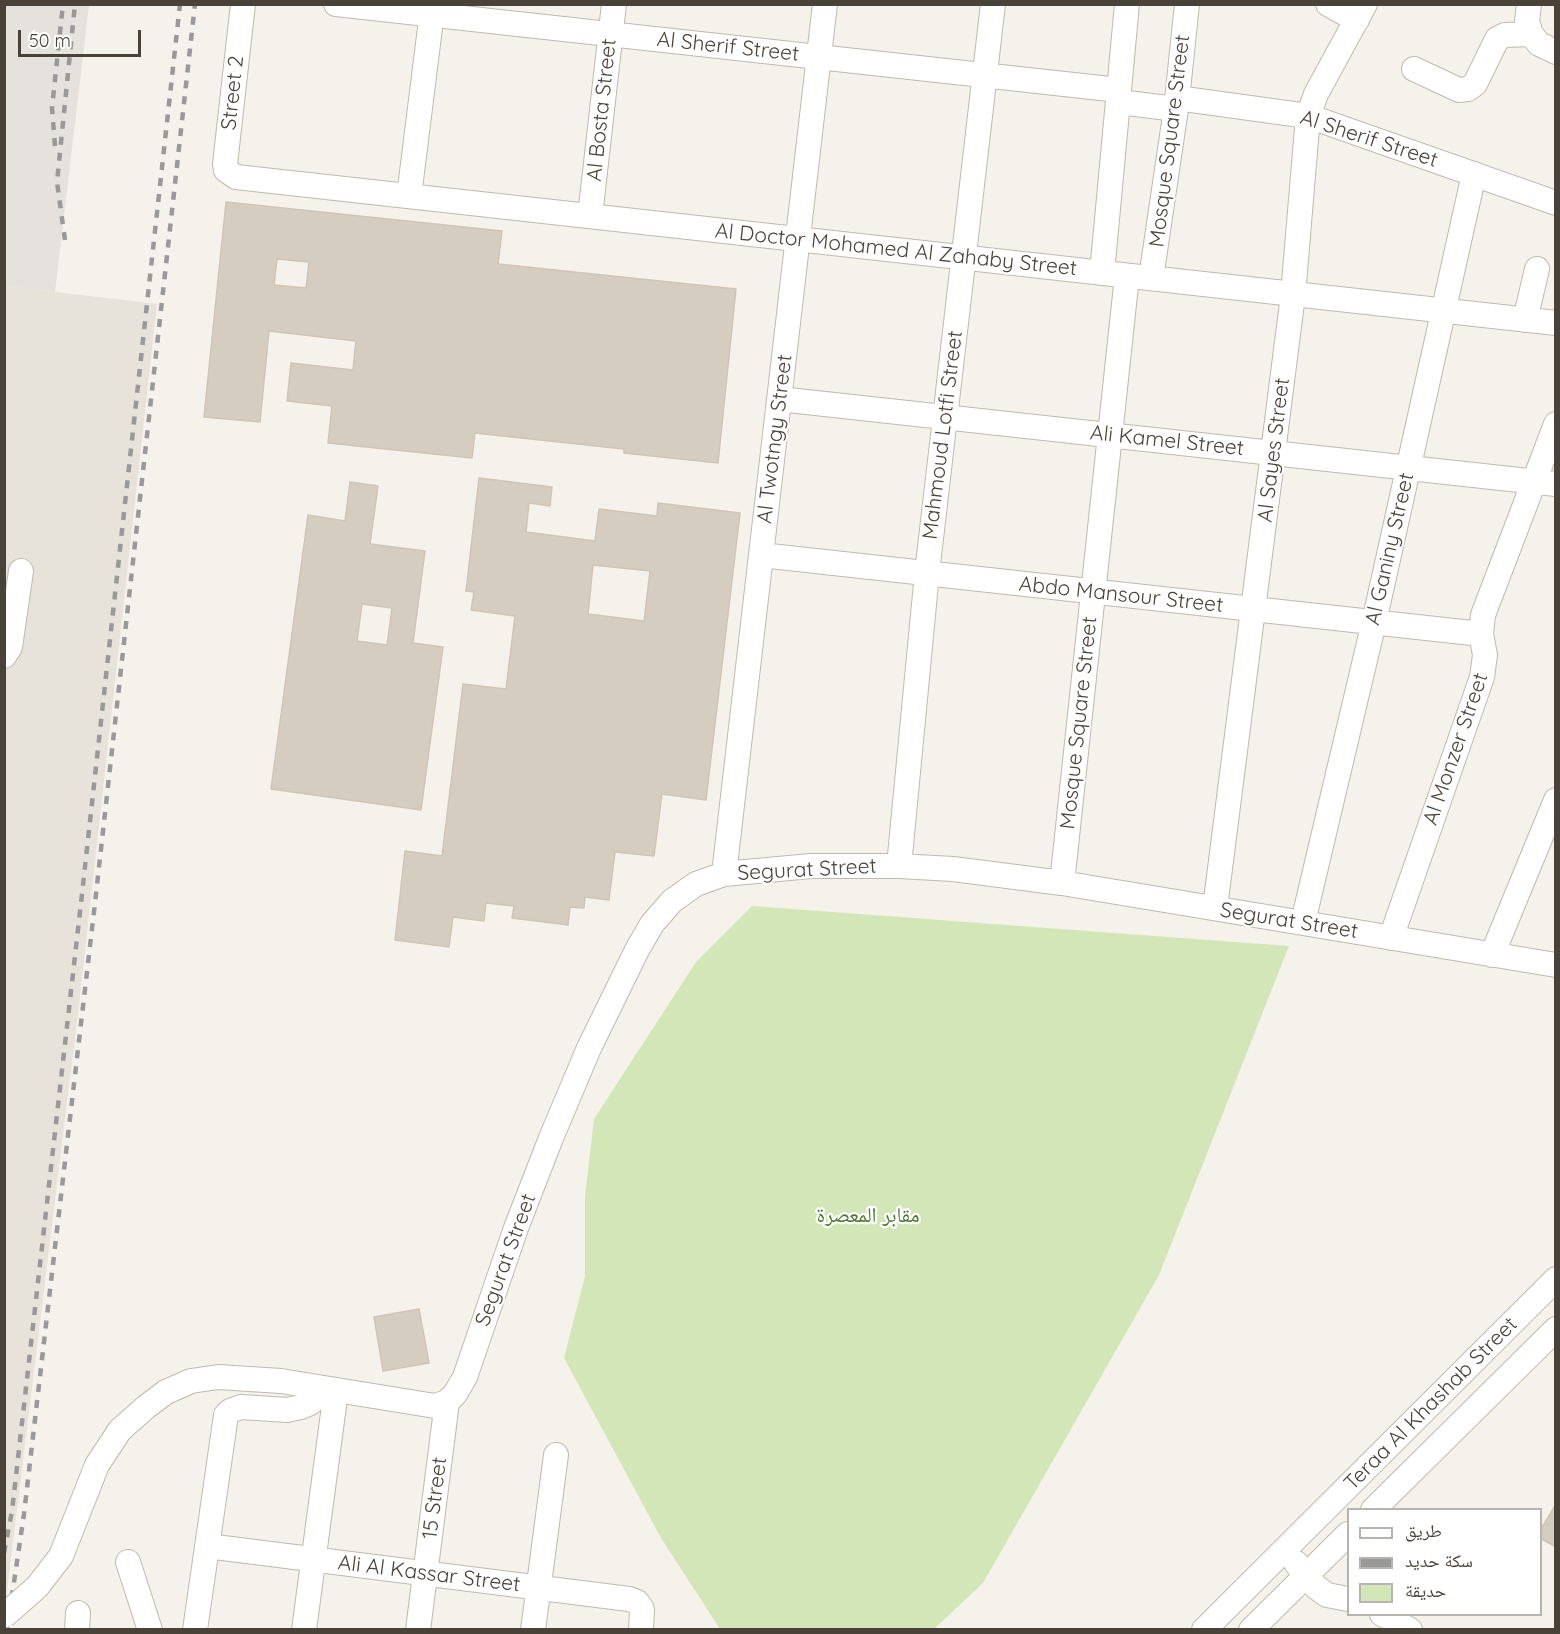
<!DOCTYPE html>
<meta charset="utf-8">
<style>
body{margin:0}
#map{position:relative;width:1560px;height:1634px;overflow:hidden;background:#f5f2eb;font-family:Quicksand,"Noto Naskh Arabic",sans-serif}
canvas{display:block}
.frame{position:absolute;inset:0;border:6px solid #494239;pointer-events:none}
.legend{position:absolute;left:1347px;top:1508px;width:195px;height:108px;box-sizing:border-box;background:#fff;border:2px solid #b6b3b0;margin:0;padding:8px 10px;list-style:none;font-size:18px;color:#494239}
.legend li{display:flex;align-items:center;gap:12px;height:30px}
.legend b{width:30px;border:2px solid #b6b3b0}
.scale{position:absolute;left:18px;top:30px;width:123px;height:27px;box-sizing:border-box;border:3px solid #494239;border-top:0;padding-left:8px;font-size:18px;line-height:21px;white-space:nowrap;color:#494239;-webkit-text-stroke:4px #fff;paint-order:stroke}
</style>
<div id="map">
<canvas width="1560" height="1634"></canvas>
<div class="frame"></div>
<ul class="legend">
<li><b style="height:8px;background:#fff"></b>طريق</li>
<li><b style="height:8px;background:#999"></b>سكة حديد</li>
<li><b style="height:16px;background:#d2e6b7"></b>حديقة</li>
</ul>
<div class="scale">50 m</div>
</div>
<script>
const ctx = document.querySelector('canvas').getContext('2d');
ctx.lineJoin = 'round';
function fill(path, color) { ctx.fillStyle = color; ctx.fill(path, 'evenodd'); }
const poly = rows => new Path2D(rows.map(r => 'M' + r).join(''));
function stroke(path, color, width, dash) { ctx.strokeStyle = color; ctx.lineWidth = width; ctx.lineCap = dash ? 'butt' : 'round'; ctx.setLineDash(dash || []); ctx.stroke(path); }
function drawText(font, color, halo, rows, align = 'center') {
  ctx.font = font + ' Quicksand,"Noto Naskh Arabic",sans-serif'; ctx.lineWidth = 4.5; ctx.setLineDash([]); ctx.textBaseline = 'middle'; ctx.strokeStyle = halo; ctx.fillStyle = color; for (const [text, x, y, turn = 0] of rows) {
    ctx.save(); ctx.translate(x, y); ctx.rotate((+turn || 0) * Math.PI / 180); ctx.textAlign = isNaN(turn) ? turn : align; if (halo) ctx.strokeText(text, 0, 0); ctx.fillText(text, 0, 0); ctx.restore();
  }
}
fill(poly([
 [5,286,157,304,78,1014,5,1607]
]), '#e8e3da');
fill(poly([
 [5,4,89,5,55,292,5,286]
]), '#e5e1dc');
fill(poly([
 [752,906,1289,946,1159,1275,983,1583,934,1629,720,1629,661,1538,564,1358,585,1276,585,1196,594,1119,696,962]
]), '#d2e6b7');
const building = poly([
 [226,202,502,231,498,264,736,289,718,463,624,453,624,449,475,433,472,458,328,443,332,406,287,401,291,363,353,370,356,341,269,331,260,422,204,417,226,202],
 [277,259,309,262,306,288,274,285,277,259],
 [479,478,552,487,550,506,529,503,526,532,595,541,599,509,657,516,658,503,740,513,706,800,662,794,654,856,615,852,609,900,585,897,584,908,570,907,568,925,512,918,514,906,486,903,484,921,453,917,449,947,395,940,405,851,442,856,463,684,506,689,515,616,471,610,474,592,466,591,479,478],
 [593,565,650,571,644,621,588,614,593,565],
 [350,482,378,486,370,544,425,551,413,643,443,647,421,810,271,789,308,515,345,521,350,482],
 [362,604,392,608,387,645,357,641,362,604],
 [419,1309,429,1363,383,1371,374,1317,419,1309],
 [1556,1504,1556,1547,1540,1538,1540,1531,1556,1504]
]);
fill(building, '#d6cdc1');
stroke(building, '#d0c5b5', 1.5);
const minor = poly([
 [243,4,225,164,226,170,236,177,1556,323],
 [336,4,1119,90],
 [1328,4,1357,20],
 [1529,4,1527,21,1531,34,1539,44,1556,52],
 [1414,69,1459,90,1468,89,1475,84,1497,39,1505,35,1531,34],
 [1177,98,1308,116,1556,203],
 [1119,102,1176,109],
 [409,196,433,4],
 [590,216,614,4],
 [1102,273,1127,4],
 [1151,278,1176,109,1187,4],
 [1525,320,1537,269],
 [779,399,1556,484],
 [761,555,1481,634],
 [4,656,10,647,21,571],
 [899,866,927,573,993,4],
 [724,874,825,4],
 [1062,883,1127,276],
 [1215,908,1293,295,1308,116,1316,94,1365,4],
 [1303,922,1374,622,1474,174],
 [1391,938,1482,677,1485,655,1481,634,1483,615,1556,424],
 [1492,955,1556,800],
 [281,1381,435,1406,447,1402,455,1394,465,1377,516,1228,551,1138,589,1048,637,950,652,924,672,901,696,884,724,874,811,866,899,866,953,869,1062,883,1556,965],
 [1373,1510,1556,1329],
 [207,1546,629,1599,637,1602,642,1609,641,1630],
 [128,1562,150,1630],
 [1296,1563,1316,1587,1327,1595,1348,1599],
 [1382,1614,1410,1630],
 [77,1630,78,1613],
 [195,1630,226,1415,230,1411,241,1407,287,1410,301,1407,310,1403,328,1389],
 [304,1630,336,1391],
 [418,1630,447,1402],
 [533,1630,556,1455],
 [1204,1630,1556,1279],
 [1251,1630,1348,1534]
]);
stroke(minor, '#c0b9ae', 26);
stroke(minor, '#fff', 24);
stroke(poly([
 [55,146,52,108,63,4],
 [65,240,57,182,75,4],
 [4,1553,12,1511,81,903,180,4],
 [7,1630,24,1514,95,903,195,4]
]), '#999', 4.5, [8, 8]);
const minorBridge = poly([
 [4,1616,37,1587,61,1556,97,1465,120,1430,146,1407,166,1392,191,1381,218,1377,281,1381]
]);
stroke(minorBridge, '#c0b9ae', 26, []);
stroke(minorBridge, '#fff', 24);
drawText('21px', '#494239', '#fff', [
 ["Al Sherif Street",728,47,6],
 ["Street 2",233,93,-84],
 ["Al Bosta Street",602,110,-84],
 ["Al Sherif Street",1369,139,18],
 ["Mosque Square Street",1170,141,-83],
 ["Al Doctor Mohamed Al Zahaby Street",896,250,6],
 ["Mahmoud Lotfi Street",943,435,-83],
 ["Al Twotngy Street",775,439,-83],
 ["Ali Kamel Street",1167,441,6],
 ["Al Sayes Street",1274,450,-83],
 ["Al Ganiny Street",1390,549,-77],
 ["Abdo Mansour Street",1121,595,6],
 ["Mosque Square Street",1079,723,-84],
 ["Al Monzer Street",1456,749,-71],
 ["Segurat Street",807,870,-3],
 ["Segurat Street",1289,921,9],
 ["Segurat Street",506,1260,-70],
 ["Teraa Al Khashab Street",1431,1404,-45],
 ["15 Street",435,1498,-83],
 ["Ali Al Kassar Street",429,1574,7]
]);
drawText('21px', '#4c782e', '#fff', [
 ["مقابر المعصرة",868,1216]
]);
</script>
